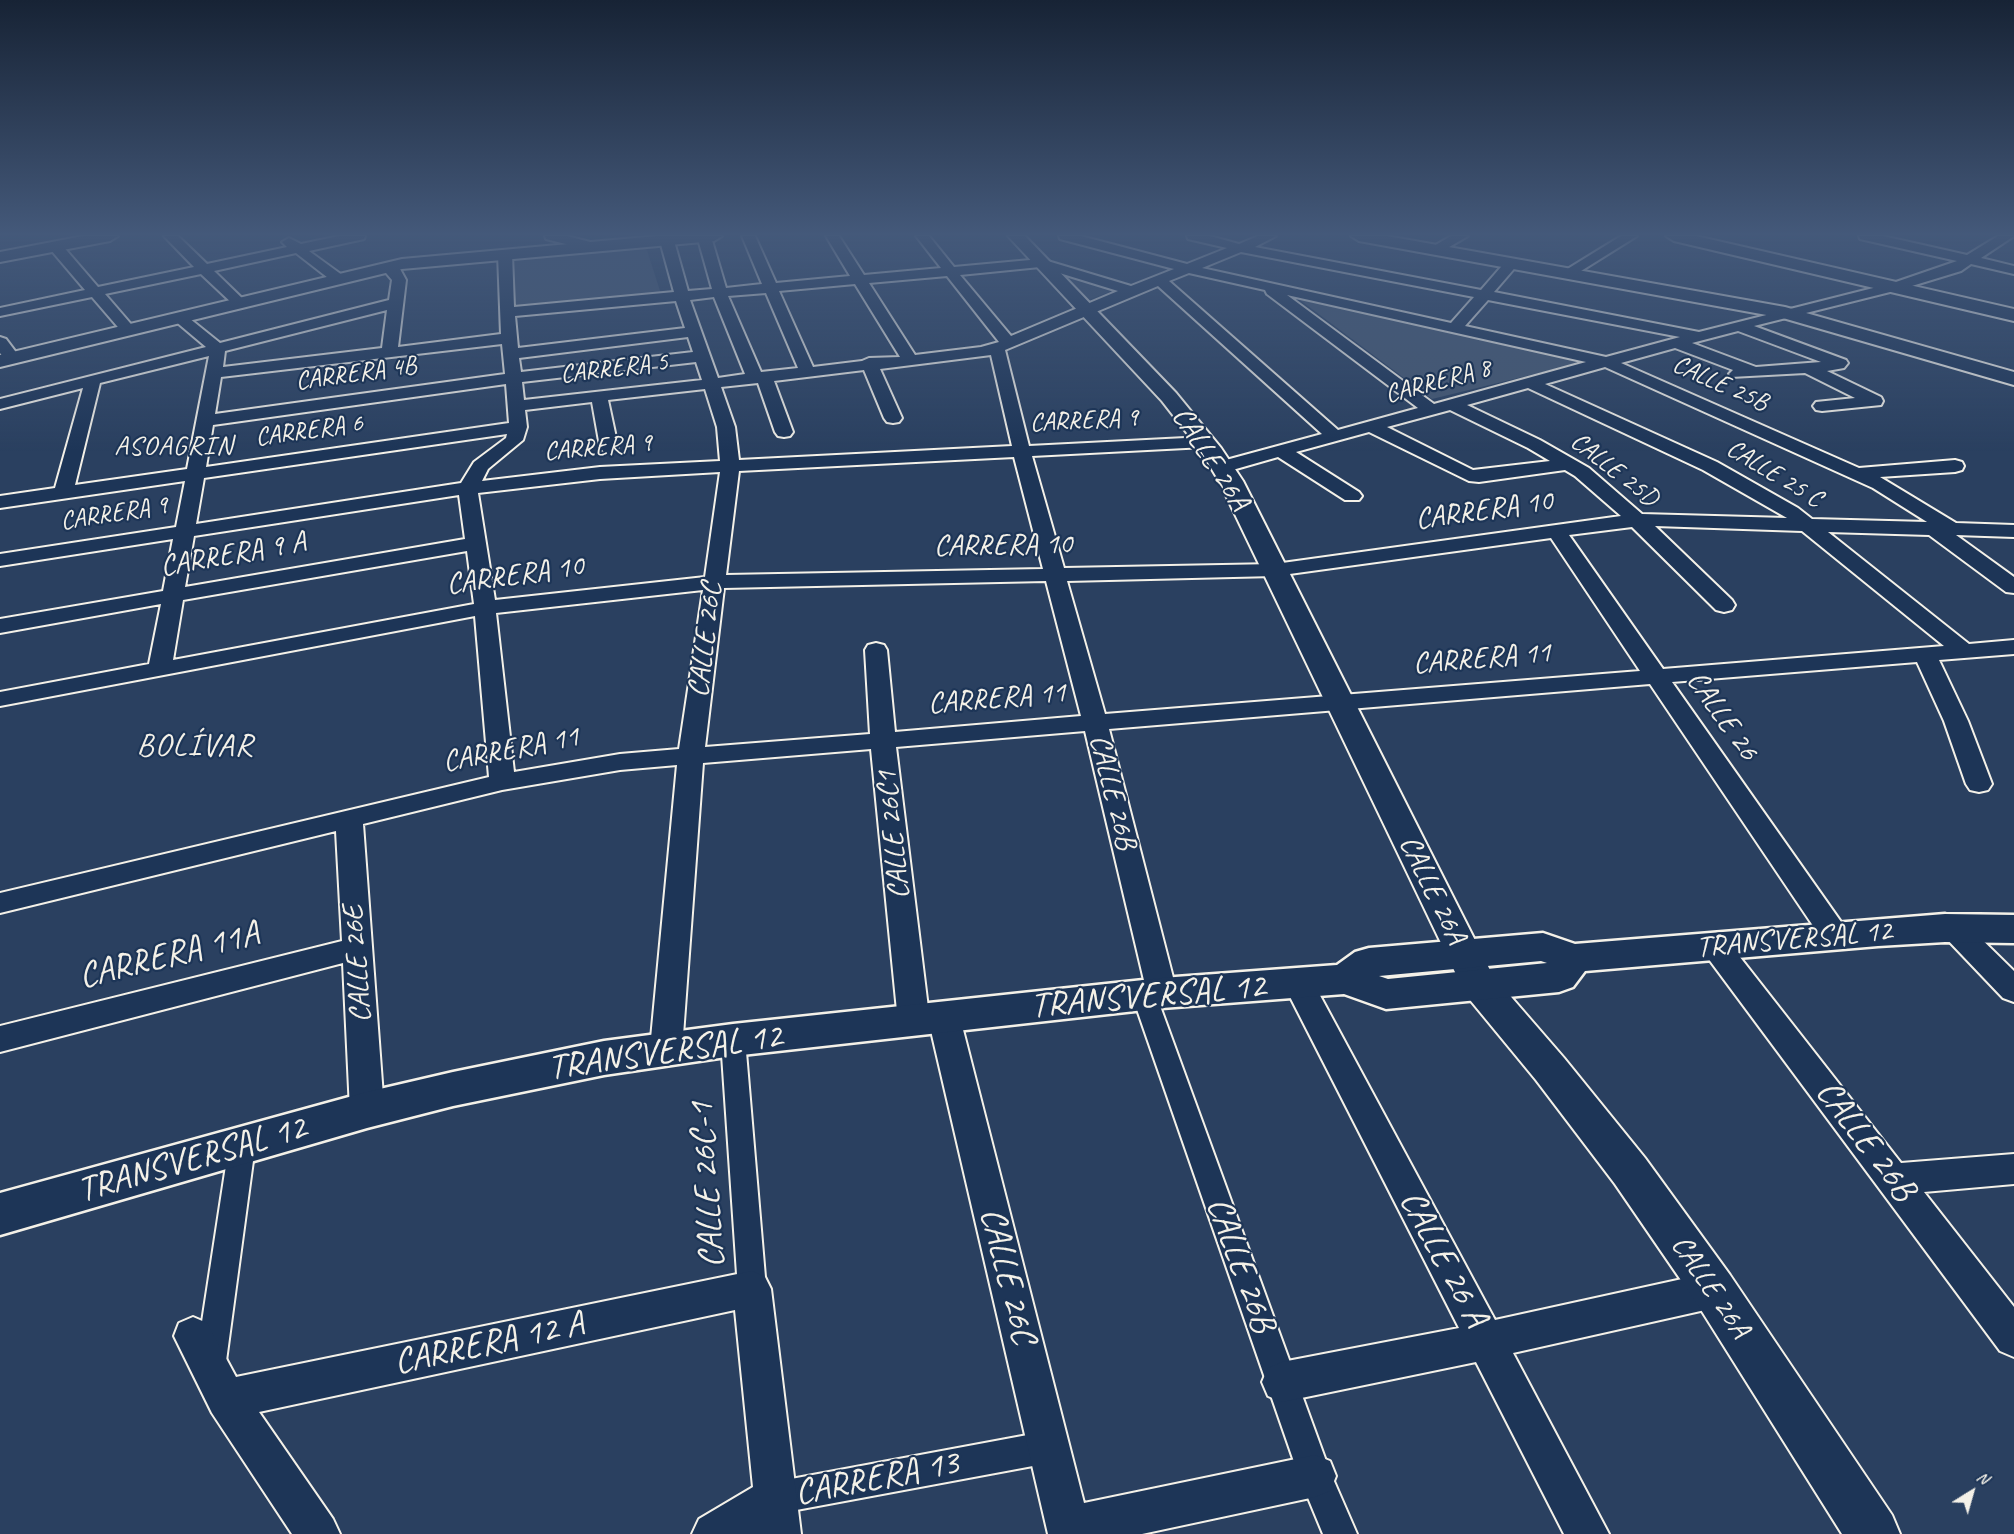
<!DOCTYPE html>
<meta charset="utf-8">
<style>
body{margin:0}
#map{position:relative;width:2014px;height:1534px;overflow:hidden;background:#2a4060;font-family:Caveat,sans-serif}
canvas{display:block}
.north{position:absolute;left:1942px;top:1462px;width:60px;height:60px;-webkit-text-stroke:4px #1d3557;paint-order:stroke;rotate:37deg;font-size:16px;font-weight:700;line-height:24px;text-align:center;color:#f4f1e8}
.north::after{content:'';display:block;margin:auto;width:21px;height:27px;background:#f4f1e8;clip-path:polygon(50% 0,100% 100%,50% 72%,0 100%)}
</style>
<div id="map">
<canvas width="2014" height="1534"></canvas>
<div class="north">N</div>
</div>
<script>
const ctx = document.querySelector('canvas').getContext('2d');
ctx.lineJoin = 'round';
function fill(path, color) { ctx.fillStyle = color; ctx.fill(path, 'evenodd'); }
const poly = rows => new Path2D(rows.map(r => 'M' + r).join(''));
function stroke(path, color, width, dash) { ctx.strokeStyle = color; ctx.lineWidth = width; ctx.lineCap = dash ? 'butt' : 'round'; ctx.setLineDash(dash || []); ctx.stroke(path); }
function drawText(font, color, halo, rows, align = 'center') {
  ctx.font = font + ' Caveat,sans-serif'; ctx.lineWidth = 4.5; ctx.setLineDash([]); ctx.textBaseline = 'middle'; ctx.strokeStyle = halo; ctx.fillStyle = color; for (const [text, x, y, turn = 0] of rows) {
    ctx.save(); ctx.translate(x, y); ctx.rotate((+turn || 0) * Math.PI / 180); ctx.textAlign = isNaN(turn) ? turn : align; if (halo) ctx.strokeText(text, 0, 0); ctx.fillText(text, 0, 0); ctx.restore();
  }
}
fill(poly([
 [1062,274,1114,290,1088,300]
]), '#374c69');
fill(poly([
 [645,244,662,297,511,310,512,256],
 [1296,297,1584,362,1432,399]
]), '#445771');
const pedestrian = poly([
 [1144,986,1152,989,1156,995,1330,1472,1357,1534,1323,1534,1299,1476,1132,995,1136,989,1144,986],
 [733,1030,742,1033,745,1040,766,1289,762,1298,752,1302,742,1298,738,1289,721,1040,724,1033,733,1030],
 [242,1135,251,1138,255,1146,226,1361,222,1371,211,1376,200,1371,196,1361,229,1146,233,1138,242,1135],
 [1049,1431,1060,1436,1065,1447,1060,1458,1049,1463,775,1514,763,1510,759,1498,763,1486,775,1482,1049,1431]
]);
const minor = poly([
 [164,236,178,236,207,264,287,247,282,242,289,238,301,244,339,236,365,236,364,239,309,251,342,275,344,278,342,281,337,282,332,281,296,253,214,271,246,302,239,306,234,305,201,274,105,294,136,330,128,335,123,333,92,297,0,316,0,308,85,290,51,250,49,247,51,244,61,244,98,287,194,267,164,236],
 [545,236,567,236,598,244,600,247,593,251,546,239,545,236],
 [694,236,711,237,726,288,762,284,742,236,755,236,776,283,850,276,826,236,839,236,864,275,941,268,916,236,929,236,954,267,1041,259,1131,286,1174,269,1060,239,1059,236,1081,236,1187,264,1227,248,1188,239,1187,236,1210,236,1239,244,1258,236,1276,236,1255,247,1481,290,1507,260,1512,259,1519,263,1494,292,1699,332,1893,283,1957,261,1860,239,1859,236,1883,236,1967,255,1998,236,2014,236,1981,258,2014,266,2014,274,1971,264,1961,271,1902,289,1754,326,1846,360,1848,363,1844,368,1827,371,1881,397,1883,401,1881,405,1822,411,1816,410,1813,406,1816,402,1855,398,1805,373,1731,377,1729,374,1733,370,1675,348,1621,363,1859,468,1955,460,1962,462,1964,466,1962,470,1955,472,1880,477,1956,523,2014,525,2014,537,1956,535,2014,577,2014,593,2006,592,1929,535,1828,532,1969,644,2014,640,2014,654,1939,660,1968,721,1992,784,1988,790,1979,792,1970,790,1966,784,1944,721,1917,662,1672,682,1846,929,1851,937,1846,945,1836,948,1826,945,1650,684,1109,729,1177,993,1173,1001,1162,1005,1151,1001,1147,993,1085,731,896,747,929,1016,933,1009,944,1006,955,1009,960,1018,1084,1503,1315,1455,1330,1461,1336,1476,1330,1491,1315,1497,1142,1534,1048,1534,929,1022,925,1030,914,1033,903,1030,898,1021,871,749,703,763,682,1049,677,1058,666,1062,655,1058,650,1049,677,765,620,770,502,790,363,824,384,1110,379,1120,367,1124,355,1120,350,1110,343,963,0,1052,0,1026,342,941,336,831,0,913,0,893,489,777,475,616,0,706,0,692,149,664,161,604,0,633,0,619,163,591,173,539,0,566,0,554,176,527,185,481,0,508,0,496,55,488,83,388,0,409,0,399,206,347,174,320,171,317,174,314,184,314,220,343,389,300,392,280,381,267,388,263,400,269,406,280,398,347,501,334,498,254,505,250,512,254,514,307,674,292,660,241,667,237,674,241,688,291,712,289,698,239,694,236],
 [1241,252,1474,297,1451,323,1202,268,1241,252],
 [1040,267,1118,291,1011,336,960,275,1040,267],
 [1189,273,1265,290,1267,294,1418,408,1338,430,1169,281,1189,273],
 [947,276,999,342,981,347,915,355,869,283,947,276],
 [855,284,900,357,869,358,862,361,813,367,779,291,855,284],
 [1158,286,1322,434,1215,463,1213,467,1215,471,1222,473,1278,457,1345,500,1359,500,1362,496,1359,492,1296,452,1369,432,1469,481,1479,482,1565,470,1575,476,1621,516,1275,564,1064,568,1032,456,1205,447,1211,446,1214,442,1211,438,1205,437,1029,446,1005,350,1158,286],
 [766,293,798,368,761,372,728,296,766,293],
 [1287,295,1586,362,1434,404,1287,295],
 [714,297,745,374,718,378,690,300,714,297],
 [1488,300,1680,337,1606,357,1465,326,1488,300],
 [676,301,685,328,518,348,515,316,676,301],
 [387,310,382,348,223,367,225,351,387,310],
 [1738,331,1821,362,1756,367,1692,343,1738,331],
 [688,337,693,352,521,372,519,358,688,337],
 [502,344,505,374,215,414,221,377,502,344],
 [991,355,1012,446,739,460,735,427,721,387,758,383,775,432,778,436,784,437,790,436,793,432,774,381,864,370,884,418,887,422,893,423,899,422,902,418,880,369,991,355],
 [209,356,187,469,75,485,100,383,209,356],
 [696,362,702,380,524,400,522,382,696,362],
 [1605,367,1873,488,1927,522,1812,519,1798,508,1717,462,1545,384,1605,367],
 [506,384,509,423,206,467,213,425,506,384],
 [1528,388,1703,470,1787,518,1642,514,1589,468,1540,440,1467,405,1528,388],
 [705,389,717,427,720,461,600,467,482,481,488,469,523,440,527,427,525,410,592,402,600,447,603,451,609,452,615,451,618,447,608,400,705,389],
 [1450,410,1528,448,1550,461,1473,470,1387,427,1450,410],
 [507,434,506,438,474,462,461,483,196,524,204,478,507,434],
 [1014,457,1043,569,726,575,739,471,1014,457],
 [720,472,705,577,495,600,478,493,600,479,720,472],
 [459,495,465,539,185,587,194,536,459,495],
 [1655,526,1802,531,1944,646,1663,669,1569,535,1632,527,1716,610,1724,612,1732,610,1735,605,1732,600,1655,526],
 [1551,538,1640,671,1105,714,1067,581,1275,576,1551,538],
 [467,551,474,604,173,660,183,600,467,551],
 [1046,581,1081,716,895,732,887,650,884,645,876,643,868,645,865,650,870,734,705,747,724,588,1046,581],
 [703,590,679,749,620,754,514,772,496,613,703,590],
 [1451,236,1468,236,1439,253,1434,254,1427,250,1451,236],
 [1621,236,1637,236,1573,276,1568,277,1561,273,1621,236],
 [0,337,6,339,18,355,20,358,18,361,6,361,0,353,0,337],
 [1953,917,1963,921,2014,971,2014,1002,2003,998,1943,935,1938,928,1943,921,1953,917],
 [1715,935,1725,938,1901,1163,2014,1154,2014,1184,1924,1192,2014,1307,2014,1357,2000,1351,1705,954,1700,946,1705,938,1715,935],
 [1298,971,1309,975,1495,1320,1714,1272,1727,1278,1733,1290,1727,1302,1714,1308,1513,1353,1609,1534,1564,1534,1476,1362,1282,1402,1268,1396,1262,1382,1268,1368,1282,1362,1459,1328,1283,983,1287,975,1298,971],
 [752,1271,765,1277,771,1289,801,1534,692,1534,699,1519,753,1487,735,1310,259,1412,333,1519,340,1534,292,1534,212,1413,174,1336,179,1323,193,1317,207,1323,236,1377,752,1271]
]);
const tertiary = poly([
 [83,236,118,236,110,241,0,262,0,252,83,236],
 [657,236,722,236,714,241,402,269,0,367,0,355,402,259,657,236],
 [1008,236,1025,236,1176,393,1221,448,1243,481,1493,976,1564,1058,1645,1158,1730,1275,1892,1515,1900,1534,1842,1534,1698,1305,1615,1184,1536,1080,1466,995,1219,481,1201,451,1162,401,1008,236],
 [1351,236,1387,236,1785,307,2014,372,2014,385,1783,318,1359,241,1351,236],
 [1666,236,1696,236,2014,309,2014,321,1674,241,1666,236]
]);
const secondary = poly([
 [1945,914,2014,915,2014,943,1945,942,1878,946,1585,971,1573,987,1559,992,1386,1009,1344,994,1162,1008,733,1056,604,1075,453,1106,367,1128,0,1235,0,1193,367,1092,453,1072,604,1041,733,1024,1162,978,1337,965,1355,952,1369,948,1543,933,1575,944,1945,914],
 [1541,961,1547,963,1388,979,1379,976,1541,961]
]);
stroke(pedestrian, '#f4f1e8', 4);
stroke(minor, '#f4f1e8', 4);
stroke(tertiary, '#f4f1e8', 4);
stroke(secondary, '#f4f1e8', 5);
fill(pedestrian, '#1d3557');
fill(minor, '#1d3557');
fill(tertiary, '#1d3557');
fill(secondary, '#1d3557');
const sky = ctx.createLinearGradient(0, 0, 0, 451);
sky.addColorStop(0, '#172335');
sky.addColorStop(0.52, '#44597a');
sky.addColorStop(1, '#44597a00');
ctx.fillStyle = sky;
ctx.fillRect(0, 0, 2014, 451);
drawText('26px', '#f4f1e8', '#1d3557', [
 ["CARRERA 5",614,369,-7],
 ["CARRERA 4B",356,374,-8],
 ["CARRERA 8",1438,382,-15],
 ["CALLE 25B",1720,384,24],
 ["CARRERA 9",1084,421,-3],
 ["CARRERA 6",309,431,-8],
 ["CARRERA 9",598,448,-5],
 ["CALLE 25D",1614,470,38],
 ["CALLE 25 C",1774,474,31],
 ["CARRERA 9",114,514,-9]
]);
ctx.letterSpacing = '1.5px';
drawText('27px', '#f4f1e8', '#1d3557', [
 ["ASOAGRIN",174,447]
]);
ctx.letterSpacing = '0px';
drawText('30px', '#f4f1e8', '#1d3557', [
 ["CALLE 26A",1210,459,57],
 ["CARRERA 10",1484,511,-8],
 ["CARRERA 10",1003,546,-1],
 ["CARRERA 9 A",233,555,-10],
 ["CARRERA 10",515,576,-8],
 ["CALLE 26C",706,640,-83],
 ["CARRERA 11",1482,659,-5],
 ["CARRERA 11",997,699,-5],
 ["CALLE 26",1722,716,55],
 ["CARRERA 11",511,750,-11],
 ["CALLE 26B",1112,792,76],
 ["CALLE 26C1",894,835,-96],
 ["CALLE 26A",1432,890,64],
 ["TRANSVERSAL 12",1794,940,-5],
 ["CALLE 26E",358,964,-94],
 ["CALLE 26A",1710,1287,56]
]);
ctx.letterSpacing = '1.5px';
drawText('32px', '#f4f1e8', '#1d3557', [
 ["BOLÍVAR",195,747]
]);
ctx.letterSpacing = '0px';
drawText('36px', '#f4f1e8', '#1d3557', [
 ["CARRERA 11A",169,956,-14],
 ["TRANSVERSAL 12",1148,997,-5],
 ["TRANSVERSAL 12",665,1053,-8],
 ["CALLE 26B",1865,1141,53],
 ["TRANSVERSAL 12",192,1160,-16],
 ["CALLE 26C-1",708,1185,-94],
 ["CALLE 26 A",1443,1259,62],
 ["CALLE 26B",1240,1265,70],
 ["CALLE 26C",1007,1276,76],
 ["CARRERA 12 A",489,1344,-12],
 ["CARRERA 13",877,1479,-11]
]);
</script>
